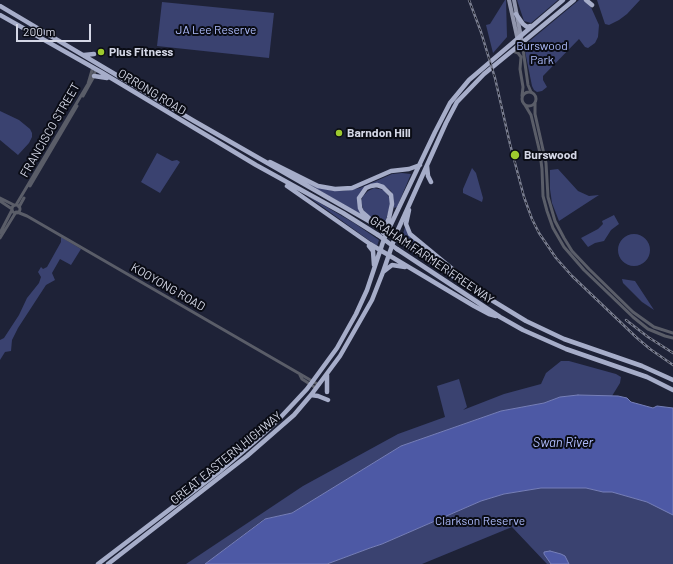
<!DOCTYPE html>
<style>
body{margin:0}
#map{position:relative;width:673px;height:564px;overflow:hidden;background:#1e2237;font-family:Barlow,sans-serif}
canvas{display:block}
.scale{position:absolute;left:16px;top:24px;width:75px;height:18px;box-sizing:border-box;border:2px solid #d4d7e6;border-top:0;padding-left:5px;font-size:12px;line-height:14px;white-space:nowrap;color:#d4d7e6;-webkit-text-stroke:3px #0a0c15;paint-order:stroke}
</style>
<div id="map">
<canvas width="673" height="564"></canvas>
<div class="scale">200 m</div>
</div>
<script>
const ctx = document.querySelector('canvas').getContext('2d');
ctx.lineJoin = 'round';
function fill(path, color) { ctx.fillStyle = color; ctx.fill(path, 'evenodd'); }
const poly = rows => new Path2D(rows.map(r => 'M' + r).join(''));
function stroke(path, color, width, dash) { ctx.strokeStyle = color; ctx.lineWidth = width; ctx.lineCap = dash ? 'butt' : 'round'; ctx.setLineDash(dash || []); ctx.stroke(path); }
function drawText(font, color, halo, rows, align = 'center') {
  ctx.font = font + ' Barlow,sans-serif'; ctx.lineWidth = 4; ctx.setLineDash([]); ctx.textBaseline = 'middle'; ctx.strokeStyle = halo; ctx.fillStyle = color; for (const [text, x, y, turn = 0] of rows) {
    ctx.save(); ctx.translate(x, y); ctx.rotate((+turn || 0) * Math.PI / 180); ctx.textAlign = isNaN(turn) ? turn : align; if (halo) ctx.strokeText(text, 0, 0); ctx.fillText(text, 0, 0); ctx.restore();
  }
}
fill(poly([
 [505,0,506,0,507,37,493,53,486,25,490,24],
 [517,0,558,0,531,23,524,21],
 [579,0,586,0,590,5,599,25,598,37,595,43,588,48,585,47,579,39,543,76,543,80,547,87,542,91,537,92,534,90,532,86,525,51,526,44],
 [597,0,640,0,627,14,619,20,609,25,605,24],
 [162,2,274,13,269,58,157,46],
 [0,111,19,120,30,129,32,133,32,137,29,143,18,155,0,140],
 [157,153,172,161,177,160,180,162,160,193,141,182],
 [472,168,476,173,483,198,482,202,463,193,463,189],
 [558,169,578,191,589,196,599,195,559,221,552,203,550,189,550,170],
 [402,173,411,174,397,207,394,208,393,196,391,191,386,187,377,184,361,191,360,214,300,179,333,191,342,191,360,188,392,174],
 [374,188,384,190,389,197,391,203,385,223,378,221,366,214,363,209,361,201,363,196,368,191],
 [306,195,354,223,379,240,377,246],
 [614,215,619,224,611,230,604,241,595,243,588,247,581,238,598,229,603,224,602,221],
 [405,227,410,236,450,270,402,237],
 '618 250a16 16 0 1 1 32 0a16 16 0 1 1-32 0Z',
 [61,237,81,249,71,265,60,259,52,273,55,280,46,285,18,328,12,340,11,351,5,352,0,360,0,340,4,338,19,315,27,298,39,283,41,277,38,272,41,267,43,269,47,267,61,242],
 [622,279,635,281,654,310,642,302,623,283],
 [561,361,569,361,616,374,621,377,620,383,612,396,560,397,544,403,501,411,401,446,292,513,264,519,205,564,186,564,303,486,398,434,445,417,437,386,459,379,467,407,463,410,504,394,541,384,546,373],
 [541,488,586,488,603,492,612,492,647,502,670,512,673,515,673,564,547,564,512,527,422,564,327,564,370,548,382,544,481,501,504,494]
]), '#3a4270');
const water = poly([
 [578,395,618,396,627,398,631,402,653,408,657,406,673,408,673,515,647,502,612,492,603,492,586,488,541,488,504,494,481,501,382,544,370,548,327,564,205,564,265,519,292,513,401,446,501,411,544,403,560,397,578,395],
 [550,551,561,554,565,556,569,564,551,564,544,554,544,552,550,551]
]);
fill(water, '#4d59a5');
stroke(water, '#767fb8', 1);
stroke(poly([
 [522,42,528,85,531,92],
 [513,51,518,53,521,57,520,69,523,87,522,96],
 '522 99a7 7 0 1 1 14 0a7 7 0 1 1-14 0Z',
 [83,96,93,78,96,69],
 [535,103,535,114,546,163,548,197,555,221,564,238,572,251,589,269,633,312,654,327,673,333],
 [525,105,531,115,540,153,542,169,543,196,547,211,553,228,564,247,584,270,633,317,648,329,665,336,673,338],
 [30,186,77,106],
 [0,198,14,205],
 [0,201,12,209],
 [16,205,88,84,93,67],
 '12 209a4 4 0 1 1 8 0a4 4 0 1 1-8 0Z',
 [19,207,24,198],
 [17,212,27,216,319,385],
 [0,233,12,210],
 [0,238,16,212],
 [300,375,302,379,316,388]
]), '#5a5d68', 3);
stroke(poly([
 [509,0,518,41],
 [514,0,522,42]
]), '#9196ad', 4);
stroke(poly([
 [586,0,592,5],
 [0,6,194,121,381,228],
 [516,14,523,24,527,27,531,26],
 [0,15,101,72,256,165,343,213,378,235],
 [84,55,94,54],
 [94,76,107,78],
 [270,162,318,186,335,189,352,188,391,171,409,169,420,165],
 [427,166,428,176,431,182],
 [287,186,370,244,474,306,489,314,496,316],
 [409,210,406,224,410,234,462,277,471,285],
 [370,219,362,212,360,208,359,198,366,188,371,186,377,185,383,187,391,195,392,204,389,218,383,233],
 [400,241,457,279,526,321,564,339,642,366,673,380],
 [369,246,373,251,374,265],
 [397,249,500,317,523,330,566,349,647,377,673,390],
 [383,272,392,265,405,267],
 [327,392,327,375],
 [311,395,318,396,328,400],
 [98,564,220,471,254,442,279,419,307,389,337,348,356,314,367,290,384,239,435,132,450,103,469,80,563,0],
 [108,564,247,456,294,415,311,395,340,356,372,300,383,272,396,234,446,123,457,102,484,74,574,0]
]), '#a6adc9', 4.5);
const rail = poly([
 [469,0,481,32,495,78,510,144,524,197,532,219,539,233,556,258,572,276,637,338,650,349,673,365],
 [626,320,648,337,673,353]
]);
stroke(rail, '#7a7e90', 2.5);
stroke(rail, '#0a0c15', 1, [3]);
stroke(poly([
 [381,228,400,241],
 [378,235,397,249]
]), '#a6adc9', 4.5);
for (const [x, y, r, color] of [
 [101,52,4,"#9eca2e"],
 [339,133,4,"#9eca2e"],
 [515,155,5,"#9eca2e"]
]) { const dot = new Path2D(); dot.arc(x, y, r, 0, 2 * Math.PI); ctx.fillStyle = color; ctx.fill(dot); stroke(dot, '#0a0c15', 1.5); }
drawText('12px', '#adbbfa', '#0a0c15', [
 ["JA Lee Reserve",216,30],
 ["Burswood",542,46],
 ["Park",542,60],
 ["Clarkson Reserve",480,521]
]);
drawText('bold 12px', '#d4d7e6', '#0a0c15', [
 ["Plus Fitness",109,52],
 ["Barndon Hill",347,133],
 ["Burswood",524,155]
], 'left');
drawText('12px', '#d4d7e6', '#0a0c15', [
 ["ORRONG ROAD",152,92,31],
 ["FRANCISCO STREET",50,130,-60],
 ["GRAHAM FARMER FREEWAY",432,260,34],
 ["KOOYONG ROAD",168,287,30],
 ["GREAT EASTERN HIGHWAY",226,458,-39]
]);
drawText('italic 13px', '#afbcfc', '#0a0c15', [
 ["Swan River",563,443]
]);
</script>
